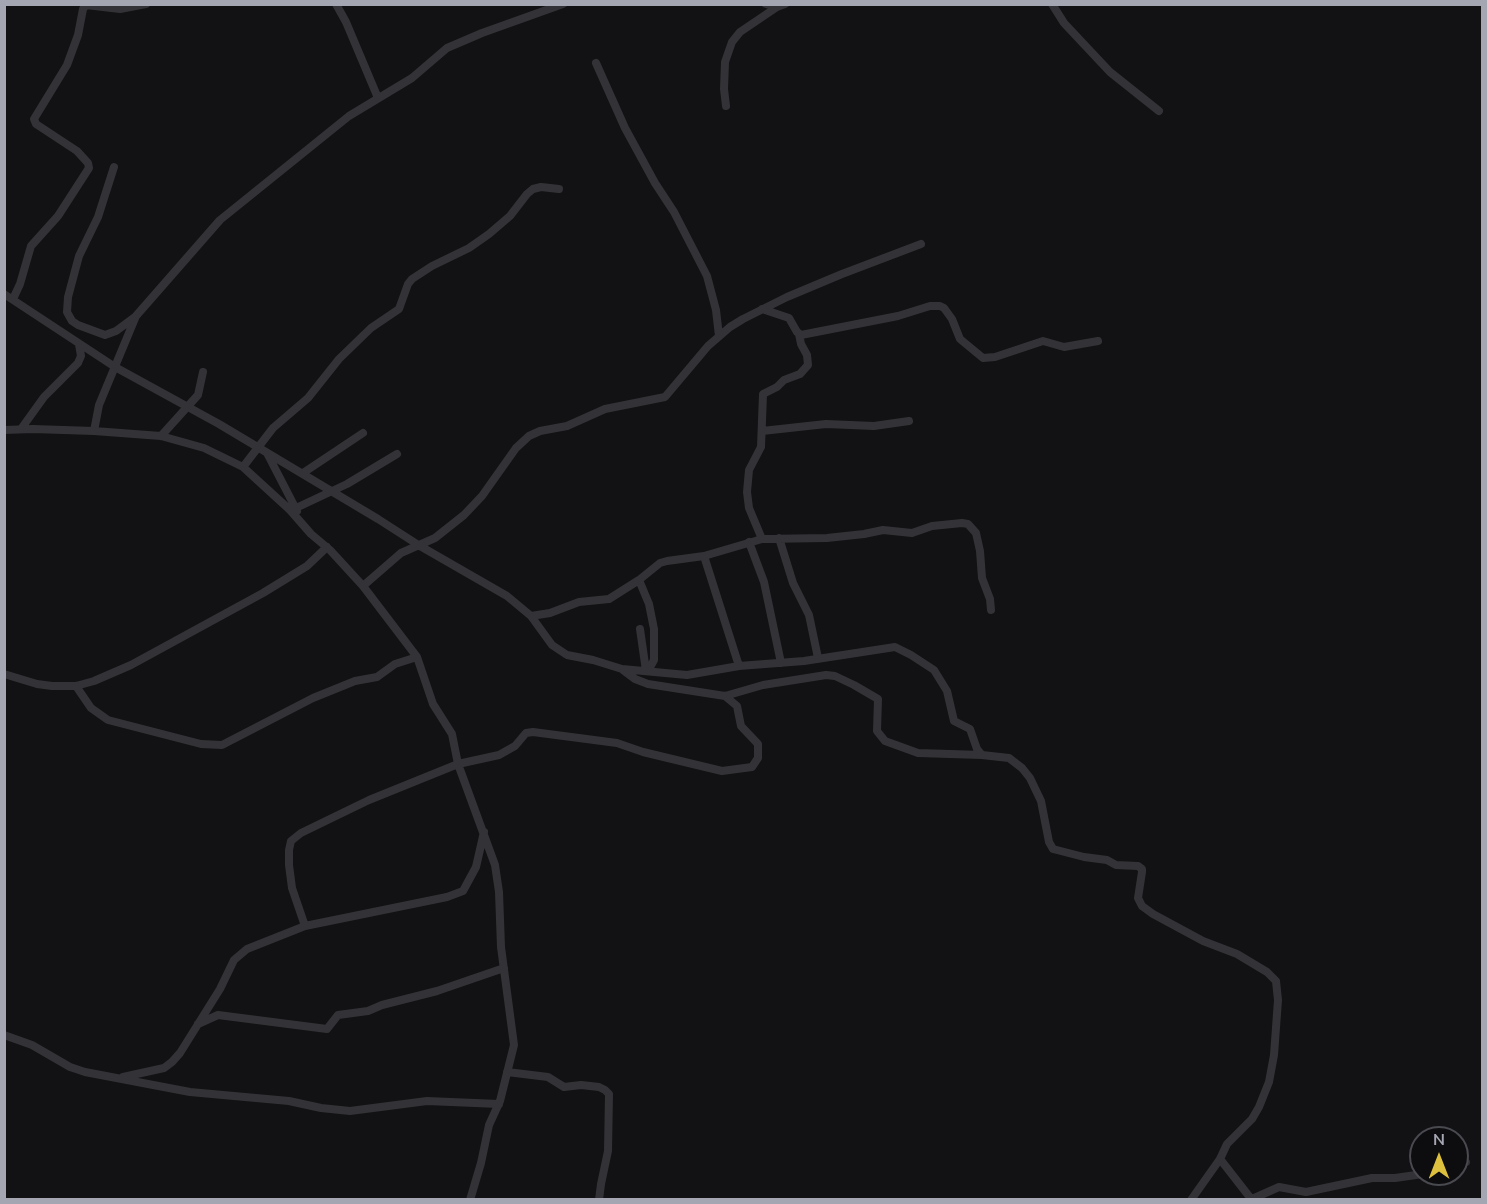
<!DOCTYPE html>
<style>
body{margin:0}
#map{position:relative;width:1487px;height:1204px;overflow:hidden;background:#121113;font-family:"Nunito Sans",sans-serif}
canvas{display:block}
.frame{position:absolute;inset:0;border:6px solid #a4a6b2;pointer-events:none}
.north{position:absolute;left:1409px;top:1126px;width:60px;height:60px;box-sizing:border-box;background:#0d0c0e;border:2px solid #494a50;border-radius:50%;rotate:0deg;font-size:16px;font-weight:700;line-height:24px;text-align:center;color:#a4a6b2}
.north::after{content:'';display:block;margin:auto;width:21px;height:27px;background:#ddc13e;clip-path:polygon(50% 0,100% 100%,50% 72%,0 100%)}
</style>
<div id="map">
<canvas width="1487" height="1204"></canvas>
<div class="frame"></div>
<div class="north">N</div>
</div>
<script>
const ctx = document.querySelector('canvas').getContext('2d');
ctx.lineJoin = 'round';
const poly = rows => new Path2D(rows.map(r => 'M' + r).join(''));
function stroke(path, color, width, dash) { ctx.strokeStyle = color; ctx.lineWidth = width; ctx.lineCap = dash ? 'butt' : 'round'; ctx.setLineDash(dash || []); ctx.stroke(path); }
stroke(poly([
 [336,4,346,22,378,98],
 [766,4,777,7,785,4],
 [1052,4,1064,23,1110,72,1159,111],
 [596,63,625,128,655,183,674,212,707,276,716,310,719,336],
 [726,106,724,89,725,62,732,42,740,32,777,7],
 [114,167,98,217,79,256,68,297,67,312,72,321,78,325,105,335,116,331,135,317],
 [4,294,115,367,219,424,378,519,420,546,507,596,531,616,552,645,567,655,593,660,622,669,687,675,739,666,804,661,895,647,911,655,934,670,947,691,954,721,970,729,977,749,982,755,1009,758,1022,768,1030,778,1041,801,1049,842,1053,849,1084,857,1107,860,1116,865,1138,866,1142,869,1142,872,1138,898,1142,906,1153,914,1203,941,1237,954,1267,972,1276,981,1278,1000,1274,1055,1269,1082,1259,1107,1252,1119,1227,1144,1220,1159,1191,1200],
 [13,299,20,284,31,246,58,216,89,168,88,163,77,151,36,124,34,119,67,65,78,35,83,9,86,5,120,9,146,4],
 [762,309,789,318,797,332,801,335,898,316,930,306,940,306,944,308,952,319,960,339,983,358,995,357,1043,341,1064,347,1098,341],
 [21,429,44,397,78,363,81,356,79,344],
 [4,430,33,429,94,431,161,436,204,448,243,467,290,510,311,534,330,550,363,586,417,657,433,704,452,734,458,764,495,865,499,892,501,947,514,1045,500,1101,489,1125,481,1163,470,1200],
 [94,431,99,405,136,316,220,220,349,116,412,78,447,48,482,33,563,4],
 [762,431,826,424,874,426,909,421],
 [161,436,198,395,203,372],
 [267,453,297,511],
 [243,467,273,428,308,398,339,359,371,328,399,309,408,284,412,279,432,266,469,248,489,234,510,216,527,194,533,189,541,187,559,189],
 [303,473,363,433],
 [296,508,347,484,397,454],
 [779,538,793,583,809,615,818,658],
 [762,539,749,508,747,492,749,470,761,447,763,394,777,387,784,380,800,374,808,365,807,355,801,344,799,334],
 [749,542,764,582,781,663],
 [704,556,739,666],
 [639,580,649,604,654,629,654,660,648,671],
 [363,586,401,553,435,538,464,515,482,496,516,448,529,436,540,431,567,426,605,409,665,397,708,346,730,327,743,319,787,297,842,274,921,244],
 [531,616,550,613,579,602,609,599,639,580,660,563,667,561,704,556,762,539,827,538,864,534,883,530,912,533,932,526,962,523,968,524,976,533,980,551,982,578,990,599,991,610],
 [640,629,646,671],
 [623,670,635,679,648,684,725,696,763,685,826,675,835,676,854,685,878,699,877,731,885,741,918,753,982,755],
 [4,674,37,684,52,686,76,686,94,681,131,665,263,593,307,566,327,547],
 [76,686,91,708,108,720,201,744,222,745,313,698,355,681,377,677,395,664,417,657],
 [305,926,292,888,289,865,289,850,291,841,301,833,369,800,458,764,499,755,515,746,526,733,533,732,617,743,643,752,722,771,752,767,758,758,758,744,741,726,737,706,725,696],
 [198,1024,218,1015,327,1029,338,1015,368,1011,382,1005,437,991,504,968],
 [4,1035,32,1045,70,1067,85,1072,190,1092,289,1101,321,1108,350,1111,427,1101,499,1104],
 [507,1072,548,1077,564,1087,581,1085,599,1087,605,1090,609,1094,608,1151,601,1184,599,1200],
 [123,1077,164,1068,172,1062,180,1053,220,989,234,960,247,949,305,926,447,897,463,891,476,867,484,832],
 [1220,1159,1252,1200],
 [1457,1165,1466,1162],
 [1252,1199,1279,1187,1306,1192,1372,1178,1395,1178,1423,1174]
]), '#333337', 8);
</script>
